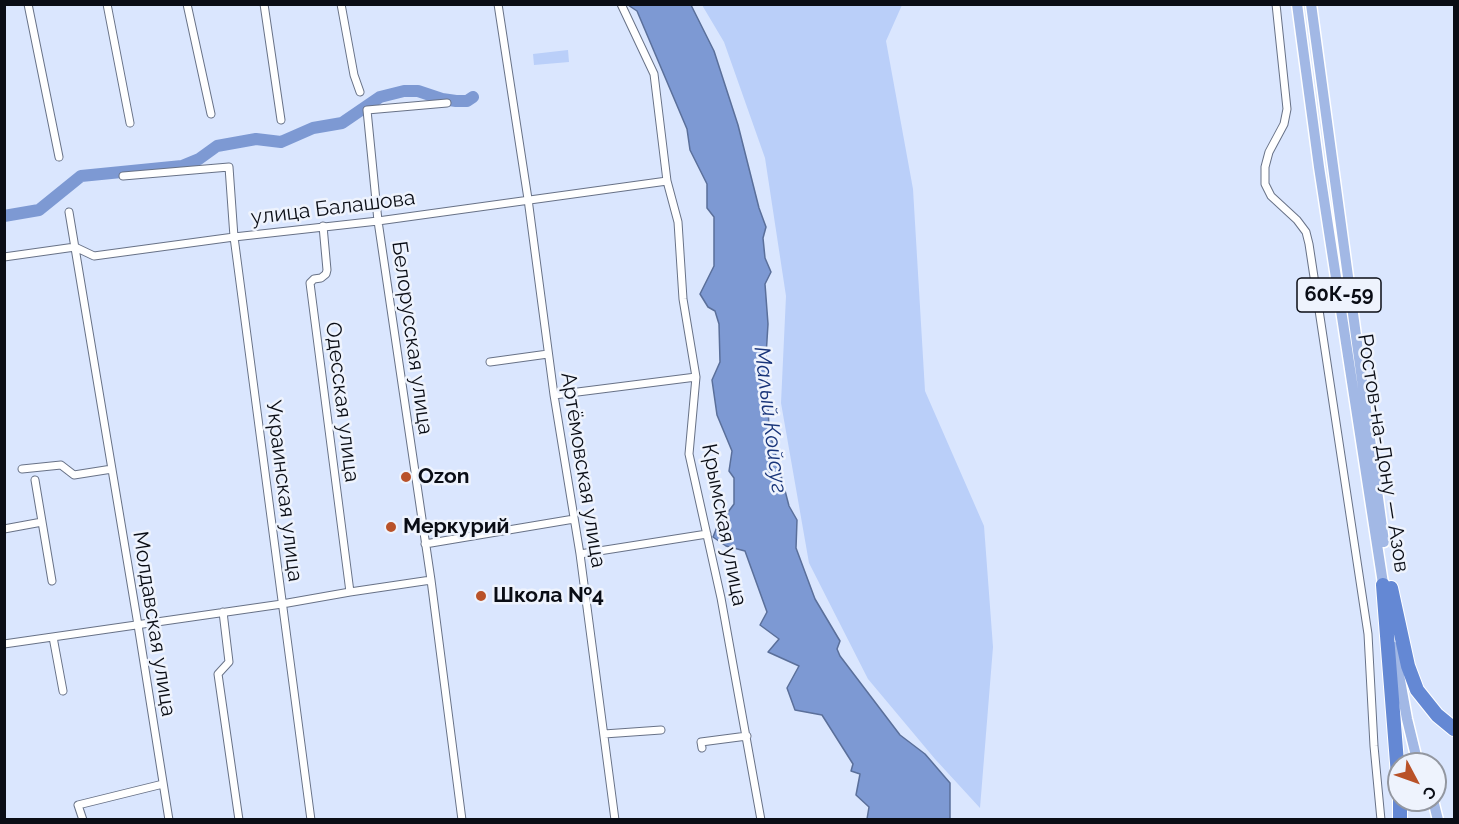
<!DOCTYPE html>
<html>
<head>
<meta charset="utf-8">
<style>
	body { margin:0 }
	#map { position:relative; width:1459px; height:824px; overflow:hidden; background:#dae6fe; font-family:Raleway,sans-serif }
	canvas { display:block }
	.frame { position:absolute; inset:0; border:6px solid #0a0d15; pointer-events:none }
	.north { position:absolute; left:1387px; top:752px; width:60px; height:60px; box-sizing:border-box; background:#eef3fd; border:2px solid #9397a0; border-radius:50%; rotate:131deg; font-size:16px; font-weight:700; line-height:24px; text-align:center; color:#0a0d15 }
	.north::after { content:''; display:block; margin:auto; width:21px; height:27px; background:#b95229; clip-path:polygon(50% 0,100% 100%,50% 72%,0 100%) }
</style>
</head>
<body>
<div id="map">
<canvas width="1459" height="824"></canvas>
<div class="frame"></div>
<div class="north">С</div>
</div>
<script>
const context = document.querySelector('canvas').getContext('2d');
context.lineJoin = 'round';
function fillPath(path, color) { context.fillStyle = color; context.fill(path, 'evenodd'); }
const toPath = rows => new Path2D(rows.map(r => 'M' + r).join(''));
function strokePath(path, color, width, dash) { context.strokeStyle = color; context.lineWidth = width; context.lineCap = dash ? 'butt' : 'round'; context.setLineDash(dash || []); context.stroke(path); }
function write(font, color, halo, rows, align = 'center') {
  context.font = font + ' Raleway,sans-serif'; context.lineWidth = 5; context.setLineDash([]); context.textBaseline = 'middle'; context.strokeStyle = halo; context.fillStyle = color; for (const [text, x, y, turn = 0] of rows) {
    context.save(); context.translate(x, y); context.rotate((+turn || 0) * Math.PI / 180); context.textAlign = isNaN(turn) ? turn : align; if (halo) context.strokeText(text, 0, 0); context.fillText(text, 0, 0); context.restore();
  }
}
fillPath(toPath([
	[702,5,902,5,886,41,913,189,925,391,984,526,993,647,980,808,935,759,868,679,809,563,781,403,786,296,765,158,724,42],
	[568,50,569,62,534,65,533,54]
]), '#bacff9');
const water = toPath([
	[628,5,691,5,714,51,738,125,759,208,766,227,763,238,765,258,771,272,765,284,768,324,766,356,769,429,789,506,797,520,796,548,815,599,840,641,837,649,840,656,900,735,925,754,950,783,950,819,867,819,869,807,856,795,860,774,851,771,853,764,822,715,795,710,787,688,799,666,768,652,779,639,760,625,767,612,745,551,726,546,713,537,717,527,734,504,734,478,729,471,732,451,717,415,712,380,720,362,719,324,715,311,708,307,700,294,714,266,714,217,707,208,707,184,690,150,687,129,637,11,628,5]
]);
fillPath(water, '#7d99d3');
strokePath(water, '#5a6f9a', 1.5);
strokePath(toPath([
	[4,216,39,210,81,176,182,166,199,159,217,146,256,139,281,142,313,128,342,123,380,97,404,91,418,91,442,99,456,101,467,101,473,97]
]), '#7d99d3', 12);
const street = toPath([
	[28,4,59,157],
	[107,4,130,123],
	[187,4,211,114],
	[264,4,281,120],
	[341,4,354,75,360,92],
	[498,4,528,199,554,395,580,554,615,820],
	[621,4,654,74,667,181,678,222,683,299,696,377,689,454,721,598,761,820],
	[1276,4,1287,109,1284,124,1269,152,1265,167,1265,184,1271,196,1297,220,1306,232,1309,244,1368,634,1374,746,1381,820],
	[447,103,367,110,378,221,431,580,462,820],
	[123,176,229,167,234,237,311,820],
	[69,212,138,625,169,820],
	[323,226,327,270,326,274,321,278,314,279,310,283,350,592],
	[4,257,75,247,94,256,234,237,378,221,667,181],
	[490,362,548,354],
	[554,395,696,377],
	[22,469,61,465,74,475,112,469],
	[35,480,52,581],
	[4,529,42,522],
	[425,544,574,519],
	[580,554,707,534],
	[223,612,229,662,218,674,239,820],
	[53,637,63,691],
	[4,644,282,604,350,592,431,580],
	[604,734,661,730],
	[702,748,701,742,747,736],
	[83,820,78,805,163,784]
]);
const primary = toPath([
	[1297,4,1319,167,1384,590],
	[1311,4,1384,542],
	[1394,647,1407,719,1418,764],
	[1433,800,1438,820]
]);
const highway = toPath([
	[1383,585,1399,788],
	[1391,588,1408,666,1417,690,1437,715,1454,729],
	[1400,800,1400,820]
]);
strokePath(street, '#687287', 9);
strokePath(primary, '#fff', 13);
strokePath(highway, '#fff', 16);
strokePath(street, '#fff', 7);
strokePath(primary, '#a2b8e5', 10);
strokePath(highway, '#6488d4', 14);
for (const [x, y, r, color] of [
	[406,477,6,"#b95229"],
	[391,527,6,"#b95229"],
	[481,596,6,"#b95229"]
]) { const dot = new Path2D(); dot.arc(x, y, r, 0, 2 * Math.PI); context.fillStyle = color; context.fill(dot); strokePath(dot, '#eef3fd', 2); }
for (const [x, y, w] of [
	[1339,295,84]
]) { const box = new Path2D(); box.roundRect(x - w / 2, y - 17, w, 34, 4.5); context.fillStyle = '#eef3fd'; context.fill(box); strokePath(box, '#0a0d15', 1.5); }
write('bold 20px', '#0a0d15', null, [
	["60К-59",1339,295]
]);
write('21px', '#0a0d15', '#eef3fd', [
	["улица Балашова",333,208,-7],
	["Белорусская улица",412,338,82],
	["Одесская улица",342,402,83],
	["Ростов-на-Дону — Азов",1383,453,81],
	["Артёмовская улица",583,470,81],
	["Украинская улица",284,491,83],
	["Крымская улица",724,525,79],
	["Молдавская улица",154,624,81]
]);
write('bold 21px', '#0a0d15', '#eef3fd', [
	["Ozon",418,477],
	["Меркурий",403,527],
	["Школа №4",493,596]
], 'left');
write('italic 22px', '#183479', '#eef3fd', [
	["Малый Койсуг",770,420,83]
]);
</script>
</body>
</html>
